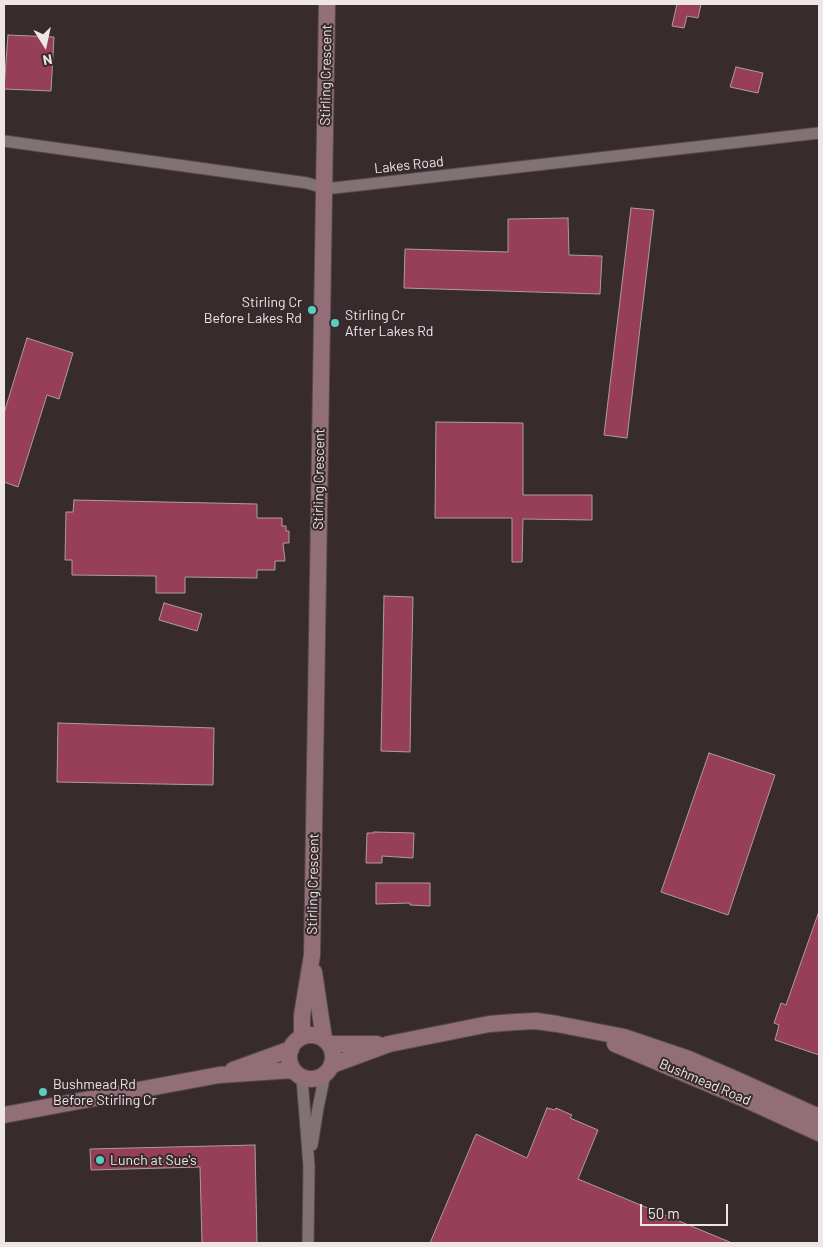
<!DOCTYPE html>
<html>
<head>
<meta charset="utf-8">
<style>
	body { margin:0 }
	#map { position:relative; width:823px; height:1247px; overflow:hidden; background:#382b2e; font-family:Barlow,sans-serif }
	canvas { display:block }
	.frame { position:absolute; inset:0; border:5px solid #eee5e7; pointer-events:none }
	.north { position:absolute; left:20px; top:20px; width:50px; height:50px; -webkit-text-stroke:4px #382b2e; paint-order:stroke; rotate:170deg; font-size:14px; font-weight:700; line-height:20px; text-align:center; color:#eee5e7 }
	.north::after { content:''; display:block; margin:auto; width:18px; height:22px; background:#eee5e7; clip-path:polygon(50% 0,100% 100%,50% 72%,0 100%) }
	.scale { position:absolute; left:640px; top:1204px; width:88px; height:22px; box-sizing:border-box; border:2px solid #eee5e7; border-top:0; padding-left:6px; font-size:15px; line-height:18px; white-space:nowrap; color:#eee5e7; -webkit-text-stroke:4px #382b2e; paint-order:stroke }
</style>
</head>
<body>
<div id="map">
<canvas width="823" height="1247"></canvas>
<div class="frame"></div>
<div class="north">N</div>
<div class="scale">50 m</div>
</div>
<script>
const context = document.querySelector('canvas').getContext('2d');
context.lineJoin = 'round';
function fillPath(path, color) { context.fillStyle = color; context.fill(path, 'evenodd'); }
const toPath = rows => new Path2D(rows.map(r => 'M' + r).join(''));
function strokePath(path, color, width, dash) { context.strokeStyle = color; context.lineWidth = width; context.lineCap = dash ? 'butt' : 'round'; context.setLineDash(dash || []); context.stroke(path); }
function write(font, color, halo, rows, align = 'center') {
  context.font = font + ' Barlow,sans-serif'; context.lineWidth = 4; context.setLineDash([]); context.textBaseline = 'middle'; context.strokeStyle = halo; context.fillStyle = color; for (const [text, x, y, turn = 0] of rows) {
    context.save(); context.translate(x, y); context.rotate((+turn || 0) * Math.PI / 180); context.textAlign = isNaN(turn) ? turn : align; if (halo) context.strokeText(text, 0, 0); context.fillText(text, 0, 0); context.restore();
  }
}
const building = toPath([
	[677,4,701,4,698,18,687,16,684,28,672,26,677,4],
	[8,35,54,37,51,91,4,89,8,35],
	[736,67,763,73,758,93,730,87,736,67],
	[631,208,654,210,627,438,604,435,631,208],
	[568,218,569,255,602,256,600,294,404,288,405,249,508,252,508,219,568,218],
	[27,338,73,353,59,399,47,395,18,487,4,482,4,413,27,338],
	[436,422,523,423,523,495,592,495,592,520,523,519,522,562,512,562,512,518,435,518,436,422],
	[74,500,257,504,257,518,282,518,282,526,286,526,286,531,289,531,289,543,283,543,285,561,275,561,275,570,257,570,257,578,185,577,185,593,156,593,156,576,72,575,72,560,65,560,66,512,73,512,74,500],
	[384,596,413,597,411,688,410,752,381,751,384,596],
	[164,603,202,614,197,631,159,620,164,603],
	[58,723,214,728,213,785,57,782,58,723],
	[709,753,775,775,728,915,661,892,709,753],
	[374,832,414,833,413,858,382,856,382,863,366,863,367,833,374,833,374,832],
	[376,883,430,883,430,906,410,905,410,903,376,904,376,883],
	[818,914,819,914,819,1055,775,1040,779,1025,774,1023,781,1003,786,1005,818,914],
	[547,1108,555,1110,556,1108,572,1115,570,1118,598,1130,578,1179,732,1243,430,1243,476,1134,527,1158,547,1108],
	[255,1145,257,1243,202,1243,200,1167,91,1170,90,1149,255,1145]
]);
fillPath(building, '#973e59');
strokePath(building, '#ad9da0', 1);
const minor = toPath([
	[4,141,307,183,324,188,334,188,819,133],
	[302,1078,309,1166,308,1243],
	[312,1145,318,1108,325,1074]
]);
const secondary = toPath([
	[314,972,324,1039],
	'289 1057a22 22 0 1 1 44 0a22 22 0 1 1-44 0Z',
	[302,1037,302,1015,312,955,327,4],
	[329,1044,377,1044],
	[615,1044,749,1101,819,1133],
	[332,1065,389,1044,489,1024,515,1022,536,1021,557,1024,624,1037,689,1059,744,1083,819,1117],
	[233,1070,291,1049],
	[4,1115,219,1075,293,1070]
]);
strokePath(minor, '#554a4c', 13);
strokePath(secondary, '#554a4c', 18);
strokePath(minor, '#817275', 11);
strokePath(secondary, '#926f78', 16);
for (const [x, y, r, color] of [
	[312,310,5,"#59cebe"],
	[335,323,5,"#59cebe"],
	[43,1092,5,"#59cebe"],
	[100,1160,5,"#59cebe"]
]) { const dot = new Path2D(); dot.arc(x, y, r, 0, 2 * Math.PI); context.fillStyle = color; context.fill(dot); strokePath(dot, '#382b2e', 2); }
write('14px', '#eee5e7', '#382b2e', [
	["Stirling Crescent",326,75,-89],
	["Lakes Road",409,165,-6],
	["Stirling Crescent",319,479,-89],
	["Stirling Crescent",313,884,-89],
	["Bushmead Road",705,1082,23]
]);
write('14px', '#eee5e7', '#382b2e', [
	["Stirling Cr",302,302,"right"],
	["Before Lakes Rd",302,318,"right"],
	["Stirling Cr",345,315],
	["After Lakes Rd",345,331],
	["Bushmead Rd",53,1084],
	["Before Stirling Cr",53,1100],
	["Lunch at Sue's",110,1160]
], 'left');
</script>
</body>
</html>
